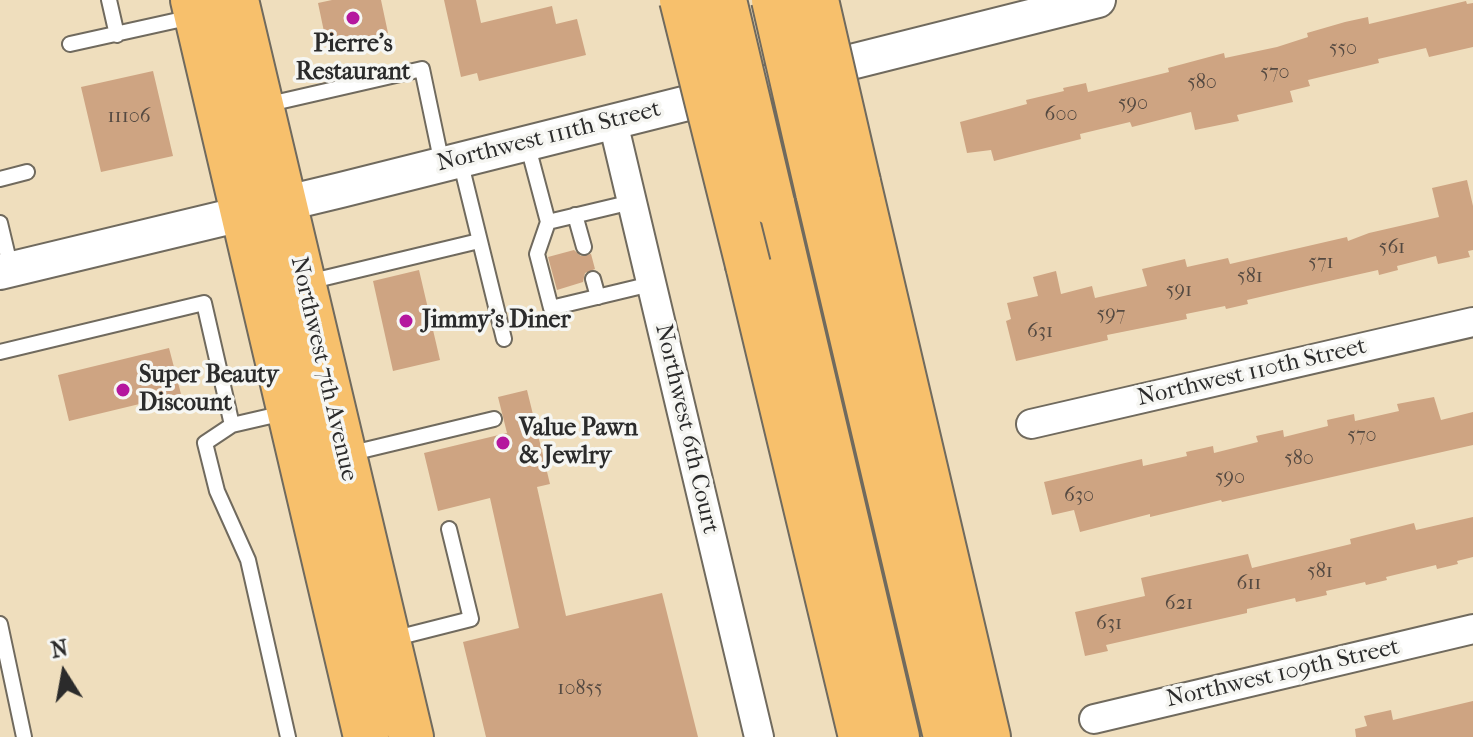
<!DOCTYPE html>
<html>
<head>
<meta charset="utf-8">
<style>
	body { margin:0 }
	#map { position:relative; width:1473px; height:737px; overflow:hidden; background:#efdebd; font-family:"IM FELL French Canon",serif }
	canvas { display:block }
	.north { position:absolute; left:24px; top:633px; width:80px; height:80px; -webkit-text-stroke:6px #f6f6f2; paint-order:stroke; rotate:349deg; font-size:22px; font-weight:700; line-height:32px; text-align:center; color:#2b2b2b }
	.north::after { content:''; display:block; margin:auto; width:28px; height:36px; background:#2b2b2b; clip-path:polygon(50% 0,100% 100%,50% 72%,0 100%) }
</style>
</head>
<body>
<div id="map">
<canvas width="1473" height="737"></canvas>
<div class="north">N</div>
</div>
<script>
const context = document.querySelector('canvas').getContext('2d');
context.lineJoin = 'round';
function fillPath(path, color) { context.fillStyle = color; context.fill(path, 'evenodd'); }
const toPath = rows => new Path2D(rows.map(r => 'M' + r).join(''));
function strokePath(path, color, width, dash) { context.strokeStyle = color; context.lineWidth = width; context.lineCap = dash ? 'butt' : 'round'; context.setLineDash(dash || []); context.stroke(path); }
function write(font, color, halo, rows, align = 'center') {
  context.font = font + ' "IM FELL French Canon",serif'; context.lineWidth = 7; context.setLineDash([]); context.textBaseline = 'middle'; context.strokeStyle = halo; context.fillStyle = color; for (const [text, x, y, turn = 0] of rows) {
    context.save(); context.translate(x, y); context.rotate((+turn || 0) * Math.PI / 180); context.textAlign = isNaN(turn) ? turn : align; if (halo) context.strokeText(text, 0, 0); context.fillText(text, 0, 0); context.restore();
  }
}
fillPath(toPath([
	[332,0,381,0,388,33,327,46,318,3],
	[444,0,476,0,481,23,552,6,556,24,577,19,586,55,479,81,477,73,461,77],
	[1466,1,1467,4,1473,3,1473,47,1429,57,1426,48,1378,59,1379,63,1308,80,1310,86,1290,91,1293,102,1237,115,1239,121,1195,130,1191,112,1132,127,1130,122,1080,134,1081,139,994,161,991,150,967,153,960,122,1027,104,1026,100,1064,91,1063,88,1086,83,1088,92,1169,72,1168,68,1224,53,1225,58,1277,47,1308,37,1307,33,1345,22,1368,17,1369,24],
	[153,71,173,156,101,172,81,87],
	[1467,180,1473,206,1473,250,1468,251,1470,257,1438,264,1436,256,1397,266,1398,270,1379,275,1378,270,1307,286,1247,300,1248,304,1226,309,1225,306,1186,314,1187,319,1107,335,1108,340,1016,361,1006,321,1011,319,1007,303,1038,296,1033,277,1056,271,1061,294,1092,286,1095,298,1147,286,1142,269,1185,259,1187,267,1228,258,1230,264,1347,237,1348,241,1369,233,1439,217,1432,188],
	[574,250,581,256,591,254,595,269,585,273,583,282,557,290,548,257],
	[419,270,440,360,393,371,373,281],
	[169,348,181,394,69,421,58,375],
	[527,390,550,484,537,487,566,616,662,593,698,737,486,737,463,642,519,628,490,498,438,511,424,453,507,433,498,397],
	[1434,397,1441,420,1473,412,1473,445,1222,502,1221,500,1150,517,1150,514,1080,532,1074,510,1052,515,1044,482,1142,459,1143,466,1187,456,1186,452,1213,446,1214,453,1258,442,1256,436,1283,430,1284,437,1328,426,1327,420,1354,414,1355,421,1399,411,1397,404],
	[1473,517,1473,557,1457,561,1458,564,1437,569,1436,565,1386,577,1387,580,1366,585,1365,582,1326,591,1327,595,1296,602,1295,598,1247,609,1247,613,1106,645,1108,651,1085,656,1075,612,1145,596,1141,578,1248,554,1252,568,1351,544,1350,539,1414,523,1416,530],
	[1473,701,1473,737,1356,737,1355,729,1367,726,1364,716,1391,710,1393,720]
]), '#cea482');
const service = toPath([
	[109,0,117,35],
	[70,44,192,17],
	[265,105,422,69,442,164],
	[527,143,548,222,537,254,551,308,651,284],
	[460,160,504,339],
	[0,179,27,172],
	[575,215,584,247],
	[548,222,632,202],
	[0,223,11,269],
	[593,279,598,297],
	[308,282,479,241],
	[0,352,204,303,232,425],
	[284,413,232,425,205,443,217,491,248,560,288,737],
	[348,454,494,419],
	[0,624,24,737],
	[392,639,471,619,449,529]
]);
const minor = toPath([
	[613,122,759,737],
	[1031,424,1473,322],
	[1094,719,1473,629]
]);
const tertiary = toPath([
	[0,272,341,190,1098,0]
]);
const primary = toPath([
	[193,0,366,737],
	[236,0,411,737]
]);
const motorway = toPath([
	[858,182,988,737],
	[818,192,946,737],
	[772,203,897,737],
	[748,265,861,737]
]);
strokePath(service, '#706a5e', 18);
strokePath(minor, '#706a5e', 32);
strokePath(tertiary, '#706a5e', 38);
strokePath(primary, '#706a5e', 48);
strokePath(motorway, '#706a5e', 48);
strokePath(service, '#fff', 14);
strokePath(minor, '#fff', 28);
strokePath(tertiary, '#fff', 34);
strokePath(primary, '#f7c06c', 44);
strokePath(motorway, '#f7c06c', 44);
const motorwayBridge = toPath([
	[682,0,748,265],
	[724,0,772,203],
	[774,0,818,192],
	[816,0,858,182]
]);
strokePath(motorwayBridge, '#706a5e', 48, []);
strokePath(motorwayBridge, '#f7c06c', 44);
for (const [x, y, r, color] of [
	[353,18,8,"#b5179e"],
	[406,321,8,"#b5179e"],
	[123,390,8,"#b5179e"],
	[503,443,8,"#b5179e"]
]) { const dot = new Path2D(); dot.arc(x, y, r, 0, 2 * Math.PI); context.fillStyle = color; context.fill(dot); strokePath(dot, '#f6f6f2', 3); }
write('20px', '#544941', null, [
	["550",1343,49],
	["570",1275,73],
	["580",1202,83],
	["590",1133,104],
	["600",1061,115],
	["11106",129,117],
	["561",1392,248],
	["571",1321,263],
	["581",1250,277],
	["591",1179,291],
	["597",1111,315],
	["631",1040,332],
	["570",1362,436],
	["580",1299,459],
	["590",1230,478],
	["630",1079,496],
	["581",1320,572],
	["611",1249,584],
	["621",1179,604],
	["631",1109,624],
	["10855",580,689]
]);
write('bold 24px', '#2b2b2b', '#f6f6f2', [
	["Pierre's",353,45,"center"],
	["Restaurant",353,73,"center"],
	["Jimmy's Diner",422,321],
	["Super Beauty",139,376],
	["Discount",139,404],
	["Value Pawn",519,429],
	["& Jewlry",519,457]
], 'left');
write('24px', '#2b2b2b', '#f6f6f2', [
	["Northwest 111th Street",549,137,-14],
	["Northwest 7th Avenue",323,369,77],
	["Northwest 110th Street",1252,373,-13],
	["Northwest 6th Court",686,429,77],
	["Northwest 109th Street",1283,674,-13]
]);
</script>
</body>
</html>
